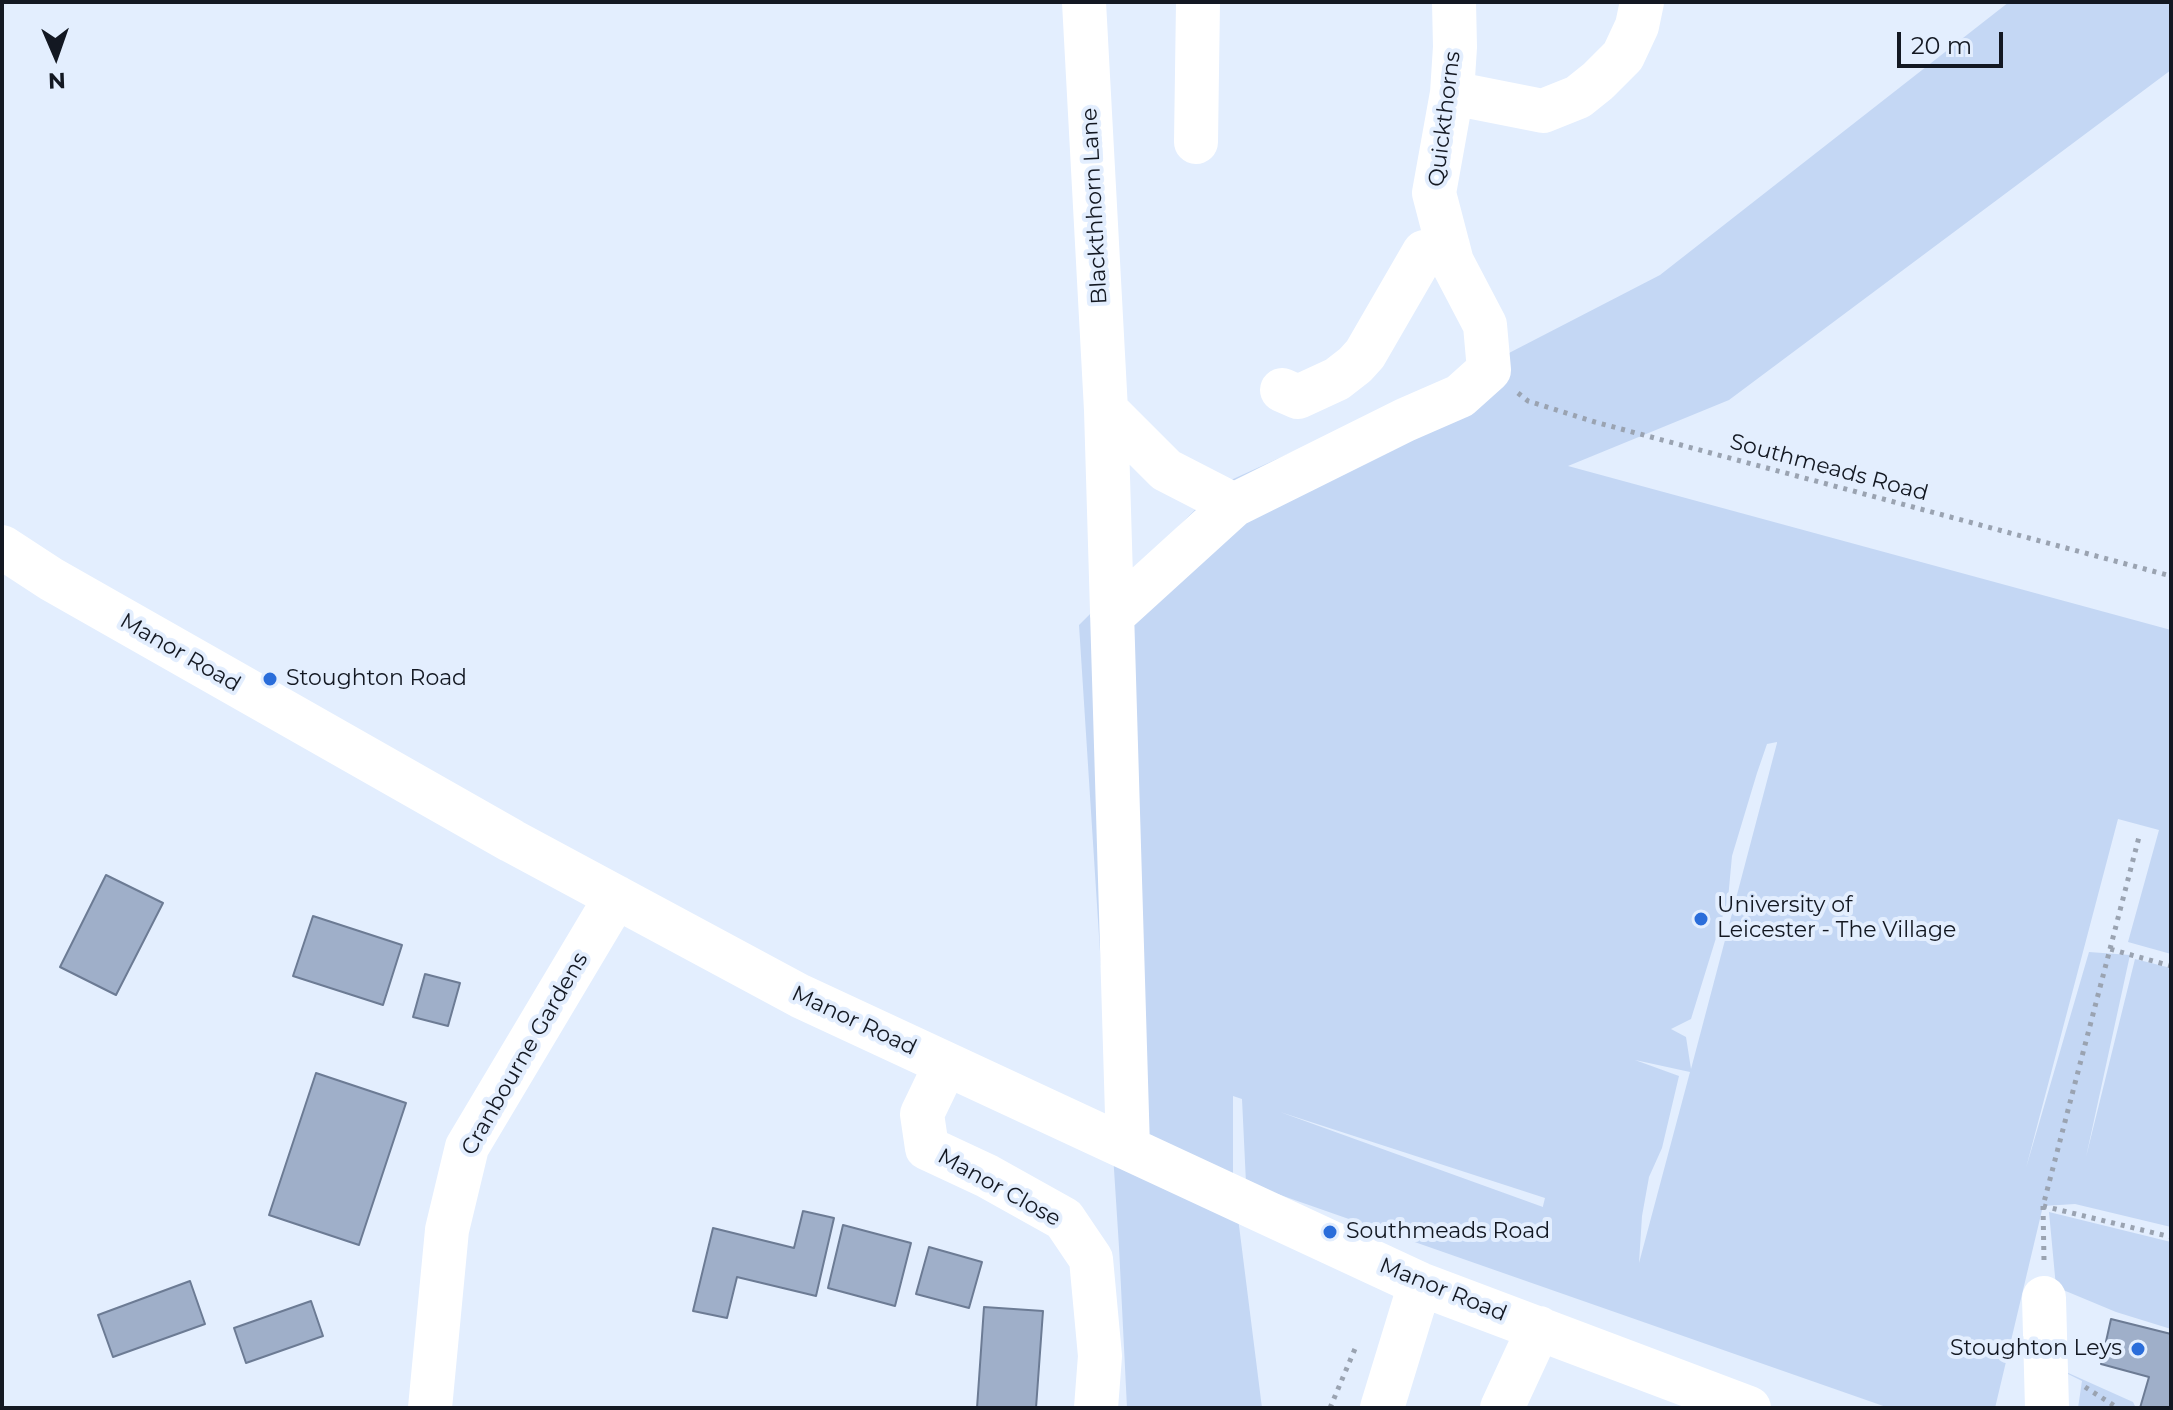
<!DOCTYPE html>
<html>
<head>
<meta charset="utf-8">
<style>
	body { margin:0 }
	#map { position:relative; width:2173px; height:1410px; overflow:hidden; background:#e3eefe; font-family:Montserrat,sans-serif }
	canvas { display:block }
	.frame { position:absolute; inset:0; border:4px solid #131822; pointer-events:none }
	.north { position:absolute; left:16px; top:16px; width:80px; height:80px; -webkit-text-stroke:6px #e3eefe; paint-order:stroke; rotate:178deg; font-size:22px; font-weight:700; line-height:32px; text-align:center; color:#131822 }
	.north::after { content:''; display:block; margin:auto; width:28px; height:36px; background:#131822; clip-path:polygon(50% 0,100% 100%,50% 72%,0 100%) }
	.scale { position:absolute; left:1897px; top:32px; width:106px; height:36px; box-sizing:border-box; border:4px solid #131822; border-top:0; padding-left:10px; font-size:24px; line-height:28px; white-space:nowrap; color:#131822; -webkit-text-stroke:6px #e3eefe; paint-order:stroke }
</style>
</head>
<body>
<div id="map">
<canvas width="2173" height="1410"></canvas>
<div class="frame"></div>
<div class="north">N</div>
<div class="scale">20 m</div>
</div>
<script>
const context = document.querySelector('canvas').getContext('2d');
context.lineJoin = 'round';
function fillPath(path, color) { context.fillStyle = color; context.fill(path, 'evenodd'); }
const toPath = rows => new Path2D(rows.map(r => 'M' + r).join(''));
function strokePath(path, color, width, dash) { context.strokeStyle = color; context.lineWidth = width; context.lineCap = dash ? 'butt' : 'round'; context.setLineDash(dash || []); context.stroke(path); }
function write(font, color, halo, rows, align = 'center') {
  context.font = font + ' Montserrat,sans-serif'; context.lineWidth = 8; context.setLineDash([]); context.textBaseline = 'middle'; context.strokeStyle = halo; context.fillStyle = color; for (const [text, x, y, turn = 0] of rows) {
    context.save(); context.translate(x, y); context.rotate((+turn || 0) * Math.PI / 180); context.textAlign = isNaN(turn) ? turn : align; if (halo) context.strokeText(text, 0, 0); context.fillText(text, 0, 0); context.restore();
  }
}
fillPath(toPath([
	[2009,2,2171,2,2171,70,1729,400,1568,466,2171,630,2171,954,2128,942,2159,830,2118,819,2026,1168,2089,952,2130,955,2086,1157,2135,959,2171,968,2171,1227,2075,1204,2043,1206,1995,1408,1889,1408,1246,1183,1242,1099,1233,1096,1233,1178,1262,1408,1127,1408,1119,1247,1079,625,1220,485,1509,353,1660,275],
	[1777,742,1777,743,1691,1069,1686,1037,1671,1029,1691,1019,1728,899,1732,856,1757,773,1767,744],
	[1635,1060,1690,1072,1639,1263,1642,1216,1649,1177,1662,1148,1679,1076],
	[1280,1112,1545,1198,1543,1206,1543,1207],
	[2049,1212,2171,1242,2171,1329,2116,1312,2056,1287],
	[2046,1363,2133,1402,2136,1408,2078,1408,2082,1381]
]), '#c4d7f4');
const building = toPath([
	[106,875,163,903,116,995,60,967,106,875],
	[313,916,402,945,383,1005,293,976,313,916],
	[425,974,460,983,448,1026,413,1017,425,974],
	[316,1073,406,1103,359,1245,269,1215,316,1073],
	[803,1211,834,1218,816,1296,737,1277,727,1318,693,1311,713,1228,794,1248,803,1211],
	[843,1225,911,1243,895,1306,828,1288,843,1225],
	[929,1247,982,1262,969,1308,916,1294,929,1247],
	[190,1281,205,1324,113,1357,98,1315,190,1281],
	[311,1301,323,1336,246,1363,234,1328,311,1301],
	[984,1307,1043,1311,1036,1408,977,1408,984,1307],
	[2111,1319,2171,1334,2171,1408,2140,1408,2149,1377,2101,1364,2111,1319]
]);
fillPath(building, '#9fafc9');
strokePath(building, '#6c7b94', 2);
strokePath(toPath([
	[1518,393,1528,401,1595,422,2171,576],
	[2110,949,2140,833],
	[2043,1206,2171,1237],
	[2044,1260,2043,1206,2110,949,2171,966],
	[2085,1387,2118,1408],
	[1330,1408,1357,1344]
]), '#9aa3b1', 5, [4, 6]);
strokePath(toPath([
	[1084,2,1106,410,1128,1148],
	[1452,93,1543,111,1578,97,1598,81,1623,56,1637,26,1642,2],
	[1196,142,1198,2],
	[1282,390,1298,397,1337,379,1355,365,1365,354,1424,252,1448,246],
	[1106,410,1166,470,1234,505],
	[2,547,51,579,512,841,800,996,1420,1284,1749,1408],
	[1112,616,1234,505,1405,420,1460,396,1489,370,1485,325,1452,262,1434,193,1452,93,1455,47,1454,2],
	[946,1064,922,1114,927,1148,987,1176,1064,1219,1091,1259,1100,1356,1096,1408],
	[2044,1298,2047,1408],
	[430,1408,447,1230,467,1147,616,897],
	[1382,1408,1420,1284],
	[1502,1408,1539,1328]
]), '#fff', 44);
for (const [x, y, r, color] of [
	[270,679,8,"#2a6dda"],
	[1701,919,8,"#2a6dda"],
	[1330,1232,8,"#2a6dda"],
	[2138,1349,8,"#2a6dda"]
]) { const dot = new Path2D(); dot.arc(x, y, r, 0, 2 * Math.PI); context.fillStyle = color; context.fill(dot); strokePath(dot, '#e3eefe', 3); }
write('22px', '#131822', '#e3eefe', [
	["Quickthorns",1445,119,-83],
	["Blackthhorn Lane",1095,206,-93],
	["Southmeads Road",1829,468,15],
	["Manor Road",180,653,30],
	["Manor Road",854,1021,25],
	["Cranbourne Gardens",525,1054,-60],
	["Manor Close",999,1188,29],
	["Manor Road",1443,1290,22]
]);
write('22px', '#131822', '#e3eefe', [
	["Stoughton Road",286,679],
	["University of",1717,906],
	["Leicester - The Village",1717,931],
	["Southmeads Road",1346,1232],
	["Stoughton Leys",2122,1349,"right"]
], 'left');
</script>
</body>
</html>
